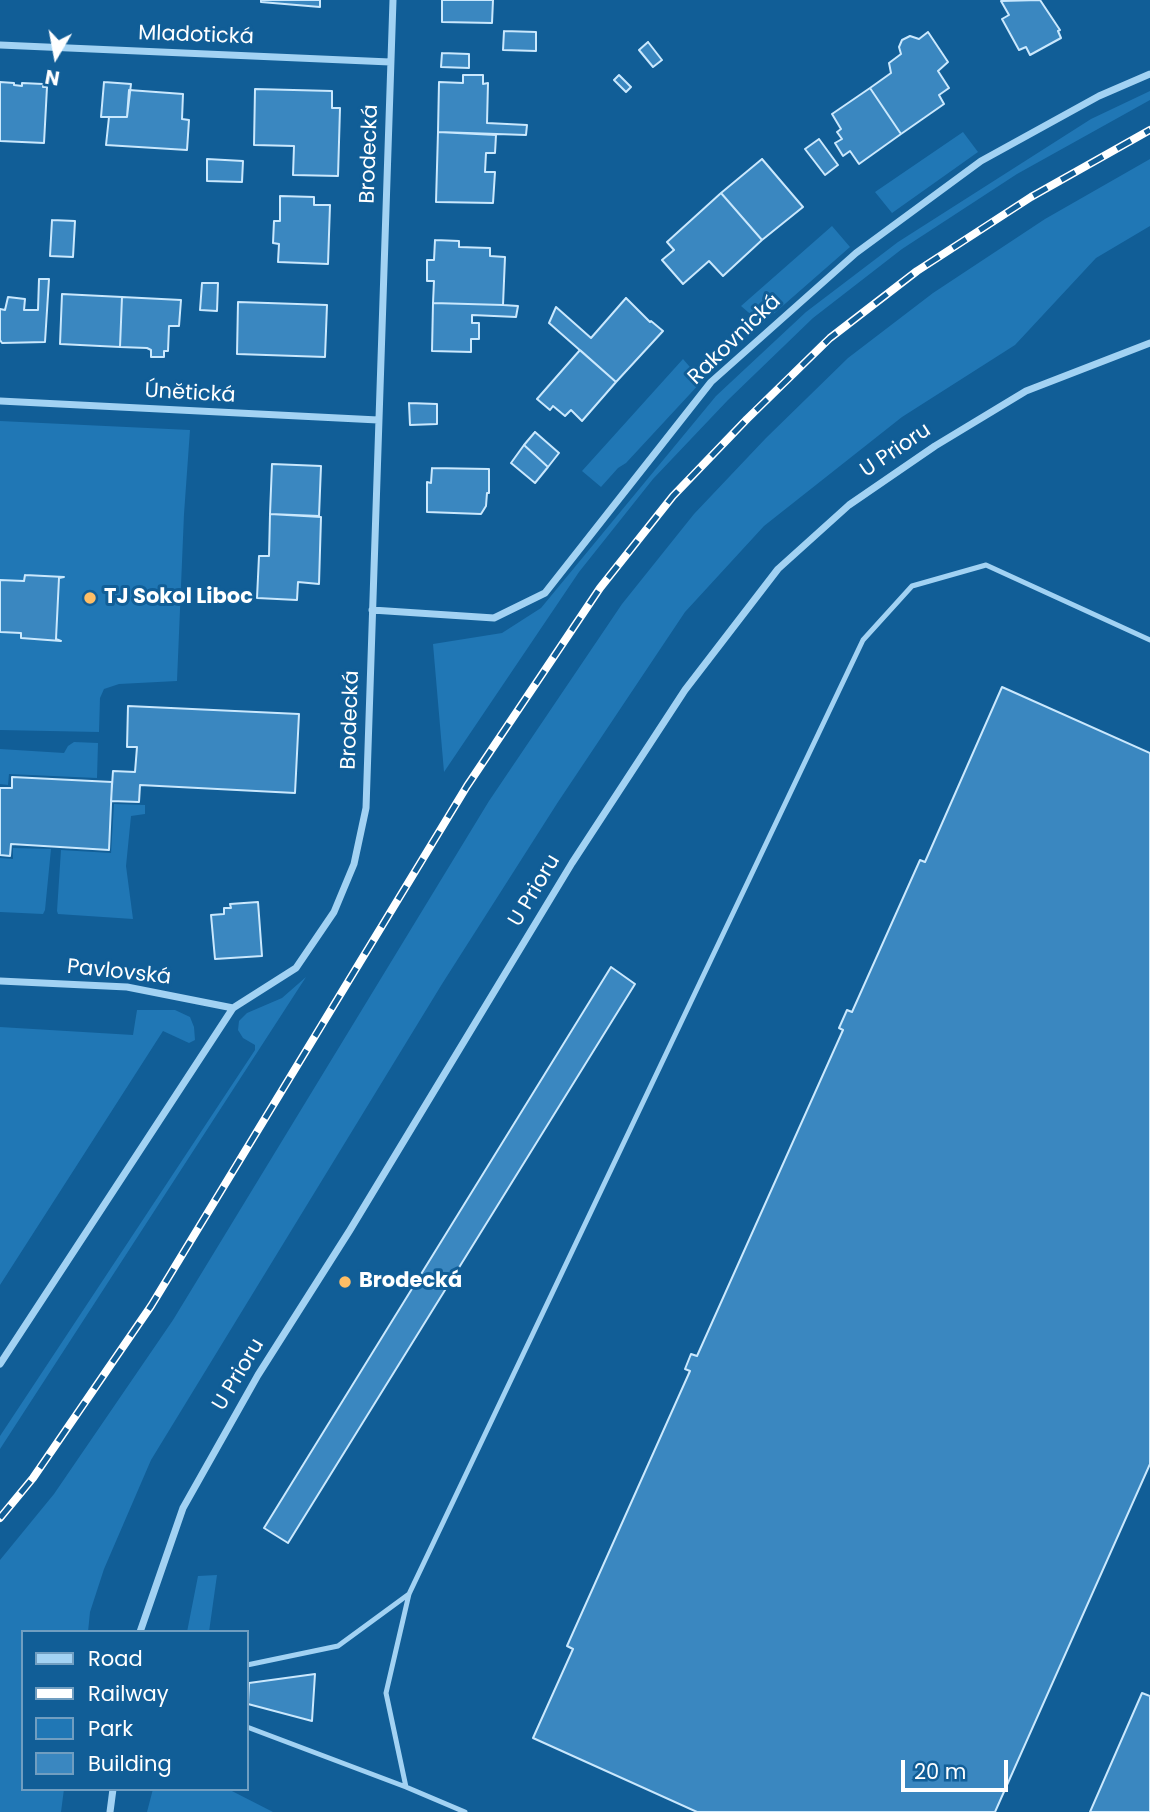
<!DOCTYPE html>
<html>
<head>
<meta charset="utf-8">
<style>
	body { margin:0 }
	#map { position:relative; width:1150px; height:1812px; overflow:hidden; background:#115e97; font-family:Poppins,sans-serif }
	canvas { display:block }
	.legend { position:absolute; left:21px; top:1630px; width:228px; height:161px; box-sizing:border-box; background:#115e97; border:2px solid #709ec1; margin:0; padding:9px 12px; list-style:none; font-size:21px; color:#fff }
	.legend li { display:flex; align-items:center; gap:14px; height:35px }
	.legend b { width:35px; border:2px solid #709ec1 }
	.north { position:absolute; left:21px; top:21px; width:70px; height:70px; -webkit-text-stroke:5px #115e97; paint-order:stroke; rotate:190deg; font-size:19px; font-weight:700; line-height:28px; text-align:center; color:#fff }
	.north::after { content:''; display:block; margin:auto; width:24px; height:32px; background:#fff; clip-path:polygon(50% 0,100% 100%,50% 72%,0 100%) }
	.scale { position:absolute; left:901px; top:1760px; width:107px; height:32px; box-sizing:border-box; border:4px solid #fff; border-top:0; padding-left:9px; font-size:21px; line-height:24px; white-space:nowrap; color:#fff; -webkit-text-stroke:5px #115e97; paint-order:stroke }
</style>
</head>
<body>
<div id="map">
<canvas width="1150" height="1812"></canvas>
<ul class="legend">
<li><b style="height:9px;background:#a2d2f3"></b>Road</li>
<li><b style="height:9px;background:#fff"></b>Railway</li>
<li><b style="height:19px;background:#2077b5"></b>Park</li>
<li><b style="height:19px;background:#3a87c0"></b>Building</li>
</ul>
<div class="north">N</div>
<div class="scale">20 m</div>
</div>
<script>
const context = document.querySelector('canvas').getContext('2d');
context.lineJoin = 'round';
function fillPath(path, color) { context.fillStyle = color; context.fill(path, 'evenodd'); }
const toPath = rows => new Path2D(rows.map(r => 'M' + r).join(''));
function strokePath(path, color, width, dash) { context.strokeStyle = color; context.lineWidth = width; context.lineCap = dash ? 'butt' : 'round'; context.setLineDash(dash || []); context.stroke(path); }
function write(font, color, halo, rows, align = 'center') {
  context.font = font + ' Poppins,sans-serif'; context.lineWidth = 6; context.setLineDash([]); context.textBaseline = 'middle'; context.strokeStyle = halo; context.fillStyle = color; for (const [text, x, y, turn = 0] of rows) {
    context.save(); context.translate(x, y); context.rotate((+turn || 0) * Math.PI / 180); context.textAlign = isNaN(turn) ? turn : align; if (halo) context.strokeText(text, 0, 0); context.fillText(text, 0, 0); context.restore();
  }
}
fillPath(toPath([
	[1150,91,1150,100,1017,174,902,249,813,318,728,400,653,479,579,572,444,772,433,644,502,633,541,608,716,396,806,312,898,242,1091,119],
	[963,132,978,152,892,213,875,192],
	[1150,159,1150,226,1096,258,1015,345,902,417,764,526,685,612,558,802,442,984,151,1460,104,1569,90,1612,88,1632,23,1632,23,1789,64,1789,61,1812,0,1812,0,1560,54,1494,173,1320,489,801,622,604,694,514,766,438,848,358,933,293,1045,219],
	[832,226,850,247,762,324,741,306],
	[683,359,702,381,626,463,618,468,601,487,582,471],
	[0,421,190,430,184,514,177,681,119,684,104,689,100,698,99,732,0,730],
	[74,742,98,743,97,778,9,774,8,785,0,784,0,749,64,753,68,746],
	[114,804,145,805,145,814,131,816,126,866,133,919,58,914,57,911,61,850,111,853],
	[13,848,51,849,45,910,43,914,0,912,0,858,13,859],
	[306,977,0,1449,0,1436,255,1050,255,1045,243,1038,238,1030,239,1021,247,1013,282,998],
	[137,1010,175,1010,190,1017,194,1027,195,1040,189,1043,163,1031,0,1285,0,1027,133,1035],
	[217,1575,209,1632,187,1632,198,1576],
	[153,1789,228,1789,273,1812,147,1812]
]), '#2077b5');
const building = toPath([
	[261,0,320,0,320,7,261,2,261,0],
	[442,0,493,0,492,23,442,22,442,0],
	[1040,0,1060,30,1058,31,1061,38,1030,55,1026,47,1019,50,1002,19,1009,15,1001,1,1040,0],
	[504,31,536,32,536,51,503,50,504,31],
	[928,32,948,62,938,71,949,88,939,95,944,104,901,134,870,88,891,73,889,63,901,54,899,47,902,40,910,36,919,39,928,32],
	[648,42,662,60,653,67,639,50,648,42],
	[442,53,469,54,469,68,441,67,442,53],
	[463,75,483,75,483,84,488,83,487,123,527,125,526,135,438,132,439,82,463,83,463,75],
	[619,75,631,87,626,92,614,80,619,75],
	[0,82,14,83,14,85,22,86,22,83,43,84,43,87,47,87,44,143,0,141,0,82],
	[104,82,131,84,127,117,101,117,104,82],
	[870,88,901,134,859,164,850,151,843,156,835,143,842,139,837,132,841,129,832,114,870,88],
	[255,89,332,91,332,108,340,108,338,176,293,175,294,146,254,145,255,89],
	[129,90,183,94,182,119,189,120,187,150,106,145,109,117,127,117,129,90],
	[438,132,496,135,495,153,486,153,485,172,495,172,493,203,436,202,438,132],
	[819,139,838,165,825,175,805,149,819,139],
	[207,159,243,161,242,182,207,181,207,159],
	[762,159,803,207,762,240,721,193,762,159],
	[721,193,762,240,723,276,709,261,683,284,662,260,674,250,667,242,721,193],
	[280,196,314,197,314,205,330,205,328,264,278,262,279,244,273,243,274,221,280,221,280,196],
	[52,220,75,221,73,257,50,256,52,220],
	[435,240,459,241,459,247,490,248,490,256,505,257,503,305,433,303,434,281,427,281,427,260,434,260,435,240],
	[39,279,49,279,45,342,2,343,0,340,0,309,5,310,8,297,25,299,24,310,38,310,39,279],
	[202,283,218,283,217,311,200,310,202,283],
	[62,294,122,297,120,347,60,344,62,294],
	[122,297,181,300,179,326,169,326,168,351,164,351,164,357,151,357,151,350,147,348,120,347,122,297],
	[626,298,650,322,651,321,663,331,616,382,549,323,556,307,591,338,626,298],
	[238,302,327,305,325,357,237,354,238,302],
	[433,303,503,305,518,306,516,317,472,315,472,323,479,323,479,339,471,339,471,352,432,351,433,303],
	[580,350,616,382,582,421,571,410,565,416,553,406,550,410,537,399,580,350],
	[409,403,437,404,437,424,410,425,409,403],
	[535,432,559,453,548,467,524,445,535,432],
	[524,445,548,467,535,483,511,463,524,445],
	[272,464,321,466,319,516,270,514,272,464],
	[432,468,489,469,489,493,487,493,486,506,481,514,427,512,427,482,431,483,432,468],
	[270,514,321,517,319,584,298,582,297,600,257,598,259,556,269,556,270,514],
	[25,575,64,577,59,578,56,639,61,641,21,638,21,633,0,632,0,580,24,581,25,575],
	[1002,687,1150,753,1150,1464,995,1812,697,1812,533,1738,573,1649,567,1646,690,1371,685,1369,691,1354,697,1356,843,1030,839,1028,847,1010,852,1012,920,860,925,862,1002,687],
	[128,706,299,714,295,793,140,785,139,802,111,801,113,771,135,772,137,747,127,747,128,706],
	[12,777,112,782,109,850,11,844,10,856,0,855,0,788,12,788,12,777],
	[258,902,262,956,215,959,211,915,224,914,224,908,231,908,230,904,258,902],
	[611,967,635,984,288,1543,264,1528,611,967],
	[315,1674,312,1721,248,1704,249,1683,315,1674],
	[1142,1693,1150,1696,1150,1812,1090,1812,1142,1693]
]);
fillPath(building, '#3a87c0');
strokePath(building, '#cae8fd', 2);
strokePath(toPath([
	[247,1665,338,1646,409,1594],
	[247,1727,406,1787],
	[465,1812,406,1787,386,1693,409,1594,863,640,912,586,986,565,1150,640]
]), '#a2d2f3', 5);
strokePath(toPath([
	[0,45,390,62],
	[0,401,378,420],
	[372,610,494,618,545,593,711,382,856,253,981,161,1099,96,1150,74],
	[0,981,127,987,233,1008],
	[0,1364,233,1008,296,968,334,912,354,864,366,808,393,0],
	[140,1632,183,1508,258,1375,350,1230,572,863,685,690,778,569,849,505,935,446,1026,391,1150,343],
	[110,1812,113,1789]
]), '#a2d2f3', 7);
const rail = toPath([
	[0,1518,33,1478,151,1306,467,786,600,588,673,496,747,419,830,338,917,271,1031,197,1150,130]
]);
strokePath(rail, '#fff', 8);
strokePath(rail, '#115e97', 5, [16]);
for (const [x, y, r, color] of [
	[90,598,7,"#ffbe65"],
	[345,1282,7,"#ffbe65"]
]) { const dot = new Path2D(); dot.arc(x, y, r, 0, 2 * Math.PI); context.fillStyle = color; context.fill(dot); strokePath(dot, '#115e97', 2.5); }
write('21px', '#fff', '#115e97', [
	["Mladotická",196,36,2],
	["Brodecká",370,154,-88],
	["Rakovnická",735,340,-44],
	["Únětická",190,394,3],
	["U Prioru",896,451,-34],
	["Brodecká",351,720,-88],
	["U Prioru",535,891,-59],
	["Pavlovská",119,973,6],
	["U Prioru",239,1375,-59]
]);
write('bold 21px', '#fff', '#115e97', [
	["TJ Sokol Liboc",104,598],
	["Brodecká",359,1282]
], 'left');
</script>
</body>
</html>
